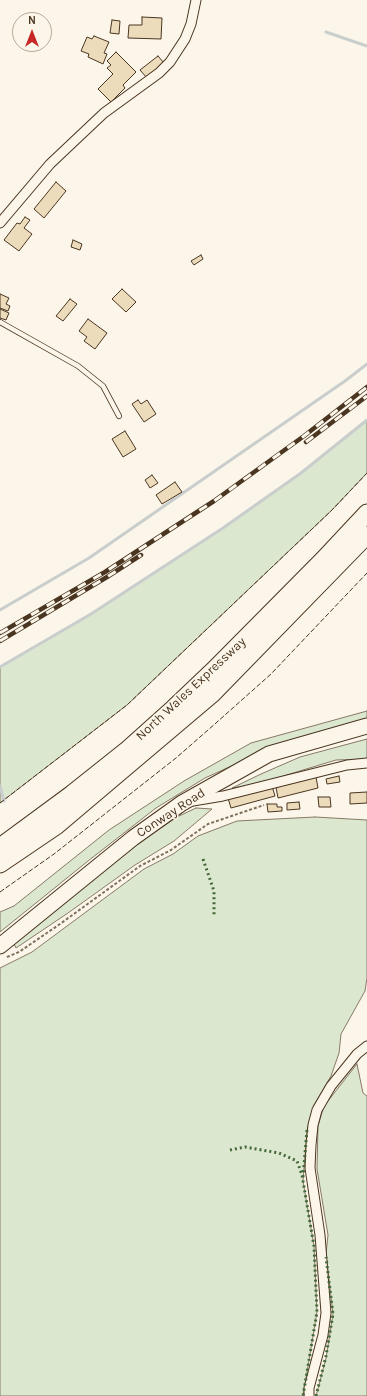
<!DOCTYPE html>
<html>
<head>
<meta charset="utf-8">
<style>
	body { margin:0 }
	#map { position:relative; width:367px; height:1396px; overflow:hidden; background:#fbf6e9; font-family:Karla,sans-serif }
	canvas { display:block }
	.north { position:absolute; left:12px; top:12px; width:40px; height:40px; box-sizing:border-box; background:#fbf6e9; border:1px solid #b4a999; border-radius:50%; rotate:0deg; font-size:11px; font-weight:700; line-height:16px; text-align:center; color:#4a3520 }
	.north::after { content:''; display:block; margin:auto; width:14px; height:18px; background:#c62828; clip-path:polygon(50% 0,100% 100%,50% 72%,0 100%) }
</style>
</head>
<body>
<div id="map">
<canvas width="367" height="1396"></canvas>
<div class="north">N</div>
</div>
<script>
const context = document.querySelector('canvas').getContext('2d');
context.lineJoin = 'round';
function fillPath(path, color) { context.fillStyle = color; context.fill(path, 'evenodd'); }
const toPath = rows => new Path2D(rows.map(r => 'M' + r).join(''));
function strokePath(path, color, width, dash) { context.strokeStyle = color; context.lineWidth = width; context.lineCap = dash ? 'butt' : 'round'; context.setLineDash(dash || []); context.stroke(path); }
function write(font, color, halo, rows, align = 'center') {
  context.font = font + ' Karla,sans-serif'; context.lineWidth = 3; context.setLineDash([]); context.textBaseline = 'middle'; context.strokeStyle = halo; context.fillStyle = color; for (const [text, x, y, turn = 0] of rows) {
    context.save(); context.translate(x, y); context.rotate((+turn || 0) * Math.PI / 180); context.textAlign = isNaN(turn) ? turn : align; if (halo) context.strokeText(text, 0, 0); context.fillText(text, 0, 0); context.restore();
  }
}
const green = toPath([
	[367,420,367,473,332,510,127,705,0,803,0,667,91,614,223,528,301,473,367,420],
	[367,711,367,720,267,750,205,778,156,808,88,861,0,932,0,912,14,906,109,830,184,781,251,743,367,711],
	[367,739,367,759,336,760,257,784,232,788,261,774,300,757,367,739],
	[196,808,212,809,174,841,135,865,68,913,16,948,14,944,128,850,177,817,196,808],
	[315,817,367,820,367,978,365,991,341,1034,339,1053,331,1076,314,1105,307,1130,303,1181,314,1246,317,1312,303,1396,0,1396,0,968,32,952,144,869,173,854,198,836,237,821,315,817],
	[357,1064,363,1093,367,1096,367,1396,316,1396,326,1358,333,1314,326,1254,328,1235,317,1169,318,1126,324,1106,357,1064]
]);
fillPath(green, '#dce7d0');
strokePath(green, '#887966', 1);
strokePath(toPath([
	[326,32,367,46],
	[0,610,89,558,345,381,367,364],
	[0,667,91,614,223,528,301,473,367,420],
	[0,786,4,801]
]), '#c9cecd', 3);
const building = toPath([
	[142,17,162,18,161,39,128,38,129,25,142,25,142,17],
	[112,20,120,21,119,34,110,33,112,20],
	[94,36,109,42,104,53,107,54,103,64,88,57,89,54,81,51,87,37,92,39,94,36],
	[116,52,136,72,123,85,125,88,111,102,98,89,113,74,107,68,111,65,107,61,116,52],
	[158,56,164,63,147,78,140,70,158,56],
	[56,182,66,191,44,218,34,209,56,182],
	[25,217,30,220,24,228,32,234,19,251,4,240,17,223,20,224,25,217],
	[73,240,82,244,80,250,71,247,73,240],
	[201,255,203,259,194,265,191,261,201,255],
	[122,289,136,302,126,312,112,299,122,289],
	[0,294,9,298,6,304,10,306,8,311,0,308,0,294],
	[70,299,77,304,63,321,56,316,70,299],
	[0,309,9,313,6,320,0,318,0,309],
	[88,319,107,333,95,349,84,341,87,337,79,331,88,319],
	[138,400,141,404,147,400,156,414,144,422,132,404,138,400],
	[125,431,136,449,123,457,112,439,125,431],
	[152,475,158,483,150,488,145,480,152,475],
	[175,482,182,492,162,504,156,495,175,482],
	[339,776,340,782,327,784,326,779,339,776],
	[316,777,318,788,278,798,276,787,316,777],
	[272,786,275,796,231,808,228,798,272,786],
	[367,792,367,803,350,804,350,793,367,792],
	[318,797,330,797,331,807,319,807,318,797],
	[299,802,300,809,287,810,287,803,299,802],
	[267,804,277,804,277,807,282,807,282,811,268,812,267,804]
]);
fillPath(building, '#ecdcbc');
strokePath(building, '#4a3520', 1);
const lane = toPath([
	[0,322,78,366,103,386,119,416]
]);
const street = toPath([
	[0,223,50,164,104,113,159,73,170,62,185,39,191,24,196,0],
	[193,801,223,796,347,765,367,763],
	[309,1396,309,1388,323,1335,326,1313,320,1235,310,1168,311,1145,313,1125,317,1110,331,1086,357,1054,367,1046]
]);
const primary = toPath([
	[0,946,133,838,182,803,269,754,367,726]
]);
const highway = toPath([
	[0,847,72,794,126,751,174,708,214,670,323,560,367,513],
	[0,864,56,826,212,694,367,535]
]);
strokePath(lane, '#4a3520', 6);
strokePath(street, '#4a3520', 11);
strokePath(primary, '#4a3520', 17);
strokePath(highway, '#4a3520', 19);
strokePath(toPath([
	[7,957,19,952,60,924,140,866,171,850,208,824,264,805]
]), '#7f6f5c', 2, [3, 2]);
strokePath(lane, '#fbf6e9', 4.5);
strokePath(street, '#fbf6e9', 9);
strokePath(primary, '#fbf6e9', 15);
strokePath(highway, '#fbf6e9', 17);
const rail = toPath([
	[306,442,367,396],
	[0,633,105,572,214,501,304,436,367,387],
	[0,641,107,577,141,555]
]);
strokePath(rail, '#4a3520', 4.5);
strokePath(rail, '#fbf6e9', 3, [9]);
strokePath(toPath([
	[203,859,214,891,214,917],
	[230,1150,245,1147,279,1153,297,1161,302,1175,314,1246,317,1312,303,1396],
	[303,1177,307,1130],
	[316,1396,326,1356,333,1314,326,1257]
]), '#436837', 3, [2, 3]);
strokePath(toPath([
	[0,803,127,705,332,510,367,473],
	[0,892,54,854,176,758,216,723,271,674,367,573]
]), '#4a3520', 1, [5, 2]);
write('13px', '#4a3520', '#fbf6e9', [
	["North Wales Expressway",191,689,-43],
	["Conway Road",171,813,-33]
]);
</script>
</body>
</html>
